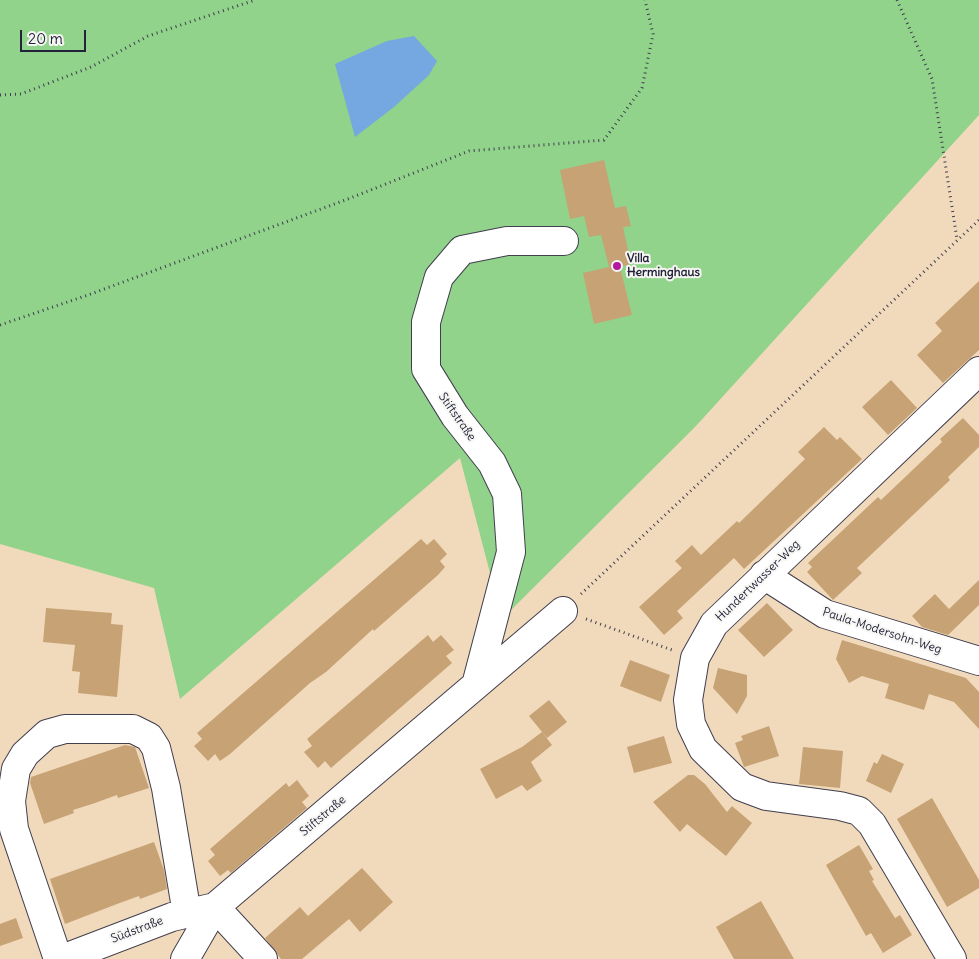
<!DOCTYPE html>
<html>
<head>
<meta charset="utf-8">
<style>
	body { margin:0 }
	#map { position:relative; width:979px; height:959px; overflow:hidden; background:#f1dabb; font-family:Delius,sans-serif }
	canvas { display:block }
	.scale { position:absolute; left:20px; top:30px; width:66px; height:22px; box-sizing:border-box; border:2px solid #22223b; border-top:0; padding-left:6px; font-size:15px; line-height:18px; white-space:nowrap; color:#22223b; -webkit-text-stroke:4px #f6f6f2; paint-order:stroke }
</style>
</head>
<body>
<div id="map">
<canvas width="979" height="959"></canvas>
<div class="scale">20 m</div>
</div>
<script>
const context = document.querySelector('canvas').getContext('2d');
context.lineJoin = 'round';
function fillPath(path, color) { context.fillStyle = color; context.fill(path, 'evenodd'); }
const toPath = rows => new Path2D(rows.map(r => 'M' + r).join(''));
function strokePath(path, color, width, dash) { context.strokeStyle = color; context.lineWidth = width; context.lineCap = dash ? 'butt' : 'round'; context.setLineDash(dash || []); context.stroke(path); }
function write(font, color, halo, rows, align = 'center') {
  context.font = font + ' Delius,sans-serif'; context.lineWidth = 4; context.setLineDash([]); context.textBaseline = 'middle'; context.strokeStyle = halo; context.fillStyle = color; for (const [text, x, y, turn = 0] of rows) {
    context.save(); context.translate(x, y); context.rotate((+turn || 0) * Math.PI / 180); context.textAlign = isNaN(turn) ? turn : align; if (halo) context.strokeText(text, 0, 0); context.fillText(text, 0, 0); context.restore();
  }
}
fillPath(toPath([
	[0,0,979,0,979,115,695,427,502,619,460,458,180,699,154,588,0,544]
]), '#91d38b');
fillPath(toPath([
	[414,36,437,61,429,75,394,107,355,137,335,64,387,41]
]), '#75a7e0');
fillPath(toPath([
	[604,160,615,208,626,206,631,226,623,227,631,264,620,267,632,315,594,324,583,273,609,267,601,235,589,237,584,216,570,219,560,170],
	[979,281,979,350,943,383,917,355,942,331,935,323],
	[891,380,917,408,888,435,862,407],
	[963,418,979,435,979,447,948,477,950,480,857,568,862,573,833,600,807,572,812,567,808,563,878,497,881,500,942,442,940,439],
	[824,427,837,440,840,437,862,459,744,569,734,558,677,611,683,618,664,635,639,607,682,568,675,561,692,545,701,555,737,521,739,523,805,459,798,452],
	[421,539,427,545,434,539,447,554,440,561,445,567,438,575,374,631,373,629,326,672,310,683,230,754,220,761,215,754,208,761,194,746,202,739,197,733],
	[979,580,979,605,948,635,922,627,912,616,935,594,949,609],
	[767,603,793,630,764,657,738,630],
	[46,608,112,613,111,624,123,625,117,697,78,693,80,672,72,671,75,645,43,642],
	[428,635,433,642,441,635,454,650,446,656,452,663,331,768,325,761,318,768,304,752,312,746,307,739],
	[842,640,966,678,979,692,979,729,954,702,929,694,924,710,885,698,889,684,862,676,849,683,836,659],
	[630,660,670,675,661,702,620,686],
	[718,668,747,675,747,696,737,714,713,688],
	[549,700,567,722,547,738,529,716],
	[769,726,779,756,744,767,735,743,743,740,741,736],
	[542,732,552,745,531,762,542,781,527,791,522,785,496,799,480,769,522,747],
	[664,736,672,763,634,773,627,747],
	[125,745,135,747,149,788,118,798,117,795,95,803,73,810,74,813,44,824,30,783,31,777],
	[803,747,843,751,840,788,799,784],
	[882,754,904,764,891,793,866,781,874,762,877,764],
	[688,775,694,775,705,784,727,812,732,806,752,823,726,856,687,824,680,832,653,802],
	[297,780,309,796,302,802,307,808,231,873,228,870,220,876,208,861,215,855,210,849,286,783,289,787],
	[932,798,979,880,979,888,947,907,897,819],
	[154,842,164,870,167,889,140,899,139,896,117,904,65,924,50,879],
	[859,845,873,869,869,871,874,880,872,881,895,918,900,915,912,935,883,953,871,933,866,936,826,865],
	[362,868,393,902,360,932,349,919,302,959,281,959,265,938,300,907,308,916],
	[761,901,794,959,734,959,716,927],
	[16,918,23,938,0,946,0,924]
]), '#c7a275');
const minor = toPath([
	[764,575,825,614,979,661],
	[476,685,511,552,507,494,492,463,455,416,426,369,426,322,439,277,462,250,507,241,564,241],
	[58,959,14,829,11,801,16,769,25,754,47,734,65,729,133,729,149,737,156,748,166,788,187,914],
	[62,959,172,917,215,907,263,959],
	[185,959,215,907,563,611],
	[952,959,872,824,859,811,840,806,766,796,742,787,703,749,691,724,688,700,695,658,714,624,979,371]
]);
strokePath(minor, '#413e4e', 30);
strokePath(toPath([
	[897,0,932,79,957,239],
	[0,95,21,94,91,67,148,36,255,0],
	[0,325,88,295,348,199,469,151,604,140,642,88,653,34,645,0],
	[581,594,979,220],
	[586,619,672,650]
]), '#413e4e', 3, [1, 4]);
strokePath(minor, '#fff', 28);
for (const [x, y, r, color] of [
	[617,266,5,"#b5179e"]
]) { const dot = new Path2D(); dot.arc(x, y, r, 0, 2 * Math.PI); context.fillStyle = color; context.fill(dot); strokePath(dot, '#f6f6f2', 2); }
write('bold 12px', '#22223b', '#f6f6f2', [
	["Villa",627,259],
	["Herminghaus",627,273]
], 'left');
write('12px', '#22223b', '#f6f6f2', [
	["Stiftstraße",457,417,55],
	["Hundertwasser-Weg",758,581,-44],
	["Paula-Modersohn-Weg",882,631,18],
	["Stiftstraße",323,816,-40],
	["Südstraße",137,930,-21]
]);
</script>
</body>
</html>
